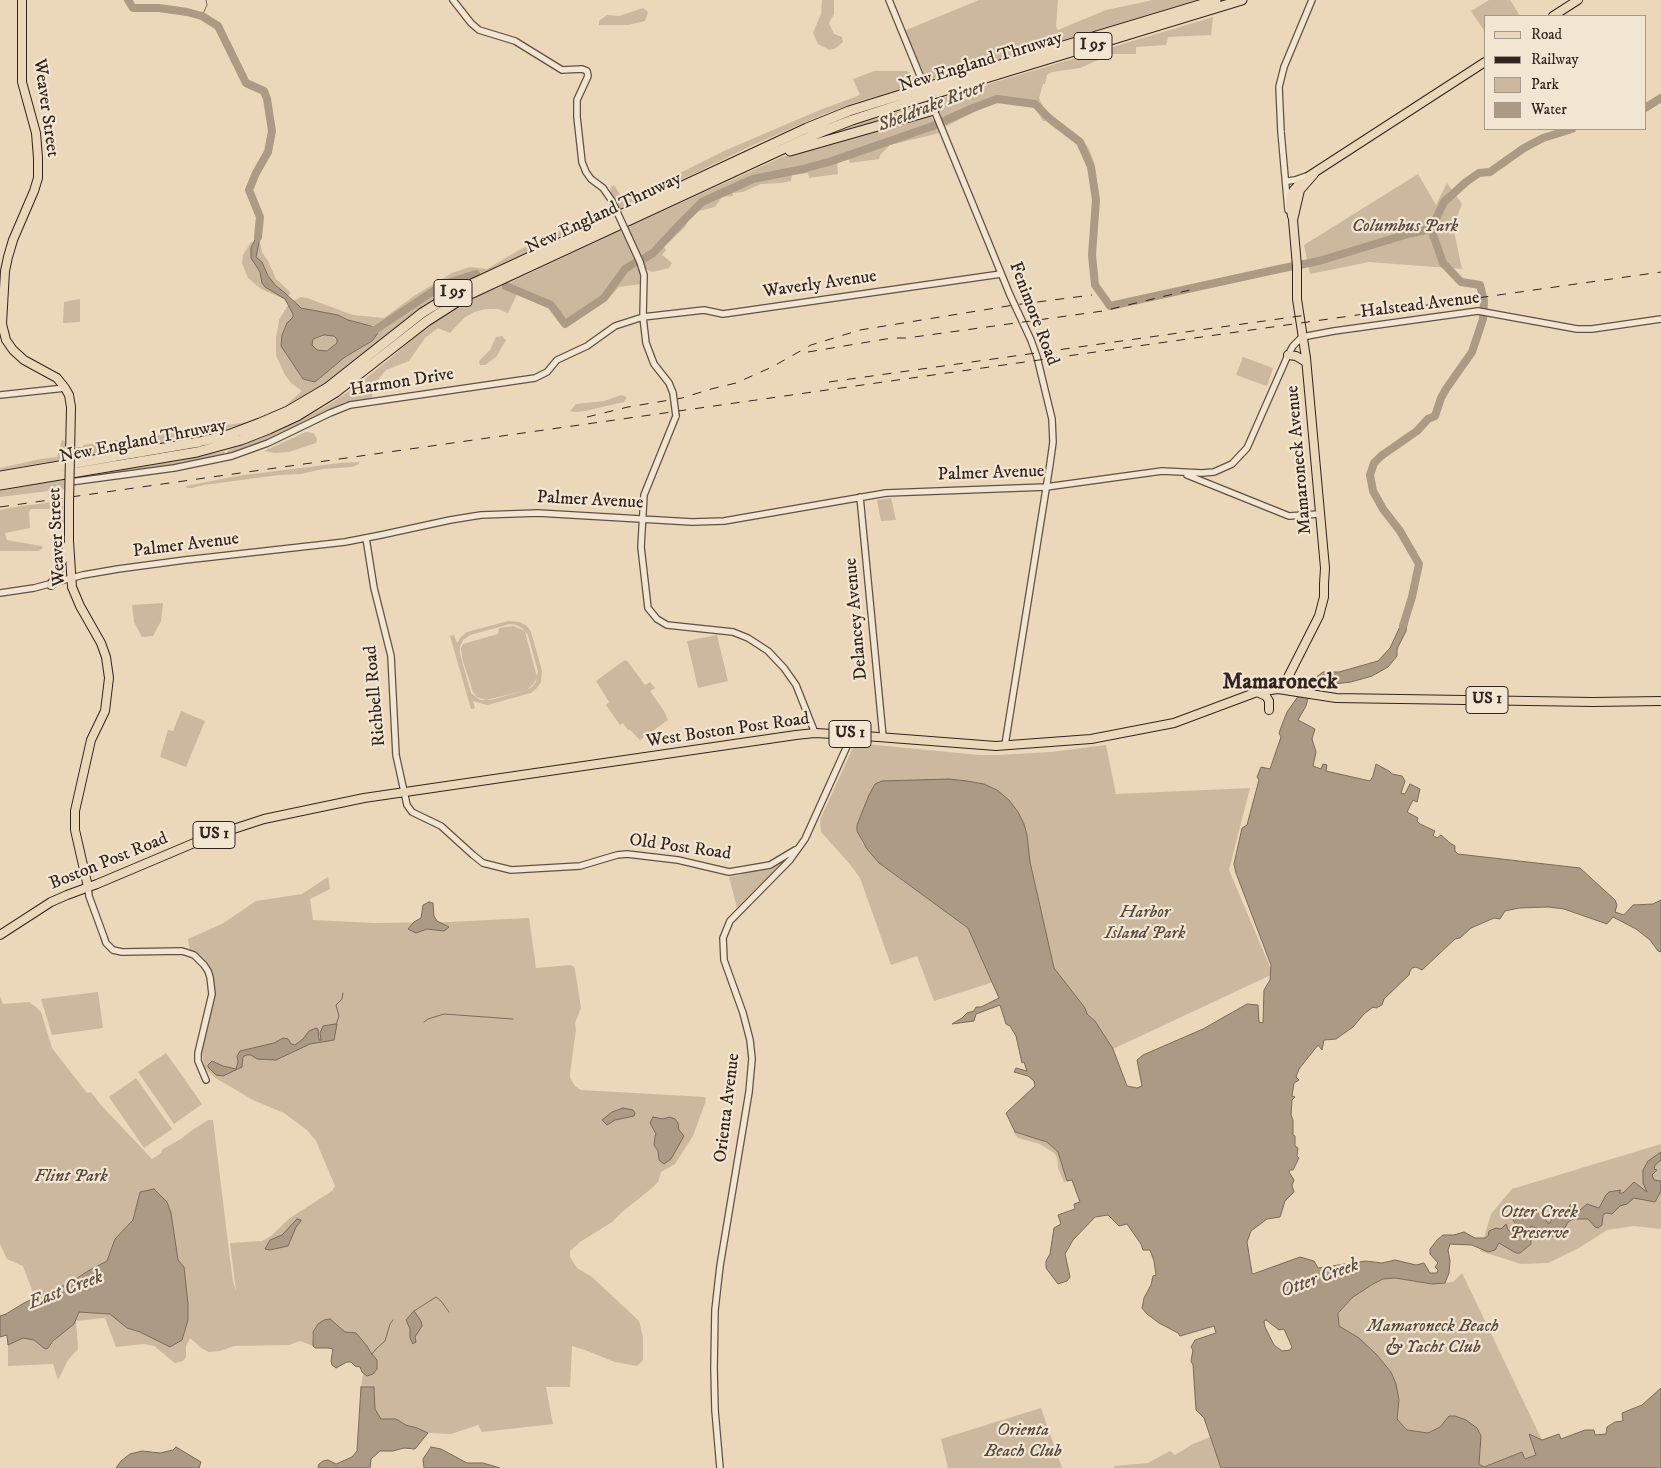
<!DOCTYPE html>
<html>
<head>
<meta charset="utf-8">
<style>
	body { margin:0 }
	#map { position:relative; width:1661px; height:1468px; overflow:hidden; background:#ebd7b9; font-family:"IM FELL DW Pica",serif }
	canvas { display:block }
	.legend { position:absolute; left:1484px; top:15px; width:162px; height:115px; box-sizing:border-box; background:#f2e5d2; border:1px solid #a5978a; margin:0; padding:6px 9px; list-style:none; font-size:15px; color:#31231e }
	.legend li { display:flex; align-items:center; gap:10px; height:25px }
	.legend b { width:25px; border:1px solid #a5978a }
</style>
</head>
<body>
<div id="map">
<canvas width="1661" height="1468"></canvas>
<ul class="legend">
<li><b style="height:6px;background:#ebd7b9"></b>Road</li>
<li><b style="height:6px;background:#31231e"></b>Railway</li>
<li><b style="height:14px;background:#cbb89f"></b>Park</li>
<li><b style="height:14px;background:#ac9a84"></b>Water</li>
</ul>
</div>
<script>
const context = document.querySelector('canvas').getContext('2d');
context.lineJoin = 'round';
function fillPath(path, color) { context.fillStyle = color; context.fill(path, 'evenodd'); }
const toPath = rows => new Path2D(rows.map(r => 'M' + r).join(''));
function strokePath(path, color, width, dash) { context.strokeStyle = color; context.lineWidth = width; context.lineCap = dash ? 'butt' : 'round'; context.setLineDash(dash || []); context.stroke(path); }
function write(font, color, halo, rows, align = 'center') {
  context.font = font + ' "IM FELL DW Pica",serif'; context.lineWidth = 4.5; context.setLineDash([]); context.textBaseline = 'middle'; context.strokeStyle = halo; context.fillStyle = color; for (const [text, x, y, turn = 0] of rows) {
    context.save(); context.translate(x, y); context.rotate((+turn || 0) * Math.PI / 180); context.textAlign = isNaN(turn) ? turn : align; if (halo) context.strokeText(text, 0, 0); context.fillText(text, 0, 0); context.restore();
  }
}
fillPath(toPath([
	[822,0,834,0,834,14,829,23,834,34,842,37,843,42,836,48,830,50,818,44,813,33,821,14],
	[979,0,1058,0,1056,27,1058,30,1106,10,1153,0,1196,0,927,81,904,31],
	[1489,0,1510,0,1520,16,1485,16,1485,32,1471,11],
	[643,8,648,12,645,21,628,25,599,25,599,21,607,15,619,16],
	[1213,17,1211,35,1168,37,1166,45,1136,47,1136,54,1112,54,1080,68,1052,72,1047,75,1045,84,1043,84,1039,98,1043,106,1047,112,1083,140,1089,149,1094,162,1100,203,1097,209,1093,211,1095,206,1090,168,1077,144,1049,121,1043,121,1033,105,996,102,980,107,978,110,945,127,935,100],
	[874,71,907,71,917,78,918,84,854,103,824,114,751,146,619,210,610,191,611,187,614,185,624,201,724,151,815,112,860,95,853,79],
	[926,103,926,108,827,137,827,135,841,129],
	[928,115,933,119,940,133,890,145,880,155,879,159,850,163,849,159,837,162,838,174,809,178,808,173,792,175,791,181,781,183,761,184,743,192,733,193,733,196,722,197,715,207,699,211,689,219,685,227,664,247,666,250,662,255,672,263,669,268,652,272,646,269,628,227,782,157],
	[1418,174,1436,205,1447,183,1462,204,1453,227,1462,269,1369,262,1310,274,1304,245],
	[611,207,614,213,577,228,474,277,426,304,323,384,285,406,302,391,291,383,285,375,276,355,276,337,278,327,279,320,288,305,293,314,293,317,287,323,282,334,281,346,303,379,315,382,345,357,372,341,375,330,371,326,348,320,338,315,301,308,293,301,301,297,307,298,353,315,384,318,414,296,452,273,470,267,487,269,519,250],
	[622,230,642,275,641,284,619,287,607,300,564,327,546,305,518,292,508,313,498,309,486,309,474,312,464,318,450,333,438,328,425,338,409,361,386,370,373,386,372,398,346,402,279,436,227,454,228,450,278,431,325,407,348,392,386,362,425,328,453,309,479,295,498,288],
	[251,242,260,243,262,252,268,261,276,279,291,293,284,299,261,289,248,278,242,263,243,255],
	[80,299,80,322,63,323,64,302],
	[329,335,334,336,337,339,337,343,332,349,322,352,317,350,311,345,313,339],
	[502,336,506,340,496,357,485,365,480,365,479,361,490,350,496,337],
	[1243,357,1273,368,1267,386,1236,375],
	[621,395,627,397,624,402,585,411,574,412,570,411,576,404,604,401],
	[248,422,199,437,75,458,76,447,83,447,83,445],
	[306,432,313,433,317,439,316,443,289,452,275,453,264,451],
	[62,440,66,442,65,459,0,470,0,468,41,459,57,457],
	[225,451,223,456,204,461,75,479,74,477,176,461],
	[359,462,359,464,352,467,323,469,301,474,279,475,204,485,192,488,187,488,186,486,237,476,340,463],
	[65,479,65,489,0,497,0,491],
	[891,498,896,520,881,521,877,500],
	[63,501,64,524,61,521,59,509,31,509,29,512,30,528,5,533,7,540,41,546,43,548,39,551,0,551,0,510,21,506],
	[163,603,161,621,153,636,142,637,134,622,132,605],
	[508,621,520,622,527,626,531,632,542,671,541,682,537,688,531,693,487,705,473,701,475,708,471,709,450,636,454,635,457,643,461,637,467,632],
	[510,624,516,625,522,628,528,635,538,671,536,682,532,687,527,690,534,683,537,677,525,632,523,630,513,626,499,628,498,634,463,644,461,648,462,658,473,692,477,697,486,700,527,690,491,700,480,700,471,693,460,654,460,647,463,640,470,635],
	[717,635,728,681,698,688,687,641],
	[625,660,628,662,645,685,650,682,655,688,650,691,664,711,668,720,640,740,630,730,628,730,623,723,620,725,606,705,609,702,596,681],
	[181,711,205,721,186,767,160,757,168,730,173,731],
	[855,743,979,755,998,755,1051,752,1106,745,1116,794,1250,788,1229,870,1273,974,1113,1049,1095,1021,1087,1014,1085,1008,1054,968,1030,862,1027,835,1018,812,1009,800,997,790,984,784,875,785,857,825,862,842,873,856,885,868,968,928,993,982,934,1001,917,956,891,965,860,878,849,863,821,832,820,820],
	[786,859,737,908,729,877,740,875],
	[328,877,330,889,310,899,313,920,374,923,449,922,529,918,536,968,571,965,574,967,575,970,581,1008,575,1023,576,1030,570,1074,570,1078,575,1086,581,1090,705,1097,706,1100,693,1136,675,1164,661,1172,658,1182,652,1188,621,1213,612,1222,580,1242,570,1251,570,1257,577,1268,592,1277,639,1321,643,1337,643,1360,637,1366,615,1362,585,1350,572,1346,570,1387,546,1387,553,1424,482,1432,478,1425,451,1434,428,1433,417,1428,406,1425,396,1419,381,1420,375,1409,374,1387,361,1387,363,1373,354,1338,320,1333,314,1330,312,1335,313,1346,300,1341,289,1345,234,1346,220,1351,209,1352,201,1348,190,1338,186,1346,186,1357,183,1361,175,1363,154,1346,144,1344,116,1347,105,1318,76,1321,78,1349,68,1360,58,1380,53,1364,8,1366,8,1345,23,1338,34,1340,45,1349,48,1348,79,1312,110,1314,127,1328,140,1332,170,1347,188,1304,184,1267,178,1260,173,1237,140,1192,133,1220,115,1239,107,1261,88,1271,68,1284,35,1298,23,1266,7,1259,0,1244,0,996,3,1004,29,1002,36,1007,41,1012,52,1048,87,1093,91,1092,100,1104,152,1159,161,1153,163,1149,181,1139,191,1131,208,1120,213,1120,228,1243,233,1282,236,1291,230,1243,262,1241,271,1236,290,1218,332,1191,335,1186,316,1141,307,1130,284,1113,253,1100,214,1077,204,1067,202,1052,214,993,213,976,206,964,190,952,188,939,222,924,256,901,302,894],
	[98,992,103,1028,52,1035,41,999],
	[166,1053,202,1104,174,1124,138,1072],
	[136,1078,172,1129,144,1148,109,1097],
	[1013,1132,1047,1142,1058,1152,1067,1181,1064,1182,1058,1168,1057,1157,1054,1153,1040,1144,1018,1138],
	[1661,1144,1661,1229,1634,1226,1607,1230,1579,1248,1548,1263,1521,1264,1480,1251,1491,1214,1512,1189],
	[1462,1273,1542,1440,1529,1435,1536,1455,1525,1459,1522,1452,1484,1467,1479,1464,1449,1416,1440,1427,1428,1433,1407,1430,1397,1419,1399,1400,1391,1372,1376,1354,1359,1338,1339,1326,1338,1313,1353,1297,1373,1284,1383,1279,1395,1278,1432,1284,1453,1282],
	[1041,1408,1062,1468,948,1468,941,1439],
	[1210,1437,1221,1468,1114,1468,1114,1466,1148,1463,1170,1451,1175,1455,1193,1444]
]), '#cbb89f');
const water = toPath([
	[260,229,261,233,256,257,262,262,268,276,276,286,285,293,301,308,338,315,348,320,371,326,378,333,372,341,345,357,315,382,303,379,281,346,282,335,287,323,293,317,293,314,285,299,265,287,262,283,260,272,251,258,251,248,260,229],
	[324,335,334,336,337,339,337,343,327,351,317,350,312,345,313,339,324,335],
	[1408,617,1406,631,1397,649,1397,656,1388,667,1372,676,1351,682,1316,686,1308,698,1306,706,1298,720,1315,729,1312,739,1316,752,1313,766,1321,769,1323,764,1327,765,1326,771,1370,781,1373,776,1376,764,1389,771,1392,774,1402,776,1405,781,1401,793,1405,794,1410,784,1420,789,1417,802,1413,800,1407,812,1418,818,1417,821,1420,824,1435,831,1433,835,1437,838,1441,835,1450,843,1455,846,1455,851,1458,854,1580,868,1615,900,1617,905,1615,912,1624,915,1633,905,1653,904,1661,900,1661,952,1658,951,1650,940,1636,929,1613,917,1607,924,1564,909,1549,907,1519,908,1505,911,1500,919,1494,918,1471,928,1460,938,1455,939,1422,970,1416,967,1412,968,1410,971,1409,975,1384,999,1382,1005,1376,1008,1373,1007,1364,1014,1353,1027,1336,1039,1324,1040,1322,1050,1318,1045,1299,1069,1296,1077,1299,1080,1294,1083,1292,1096,1295,1097,1292,1100,1291,1115,1293,1120,1293,1135,1295,1136,1295,1146,1298,1148,1297,1156,1299,1158,1293,1170,1290,1170,1289,1172,1294,1180,1292,1185,1294,1192,1285,1201,1280,1217,1267,1219,1251,1231,1247,1242,1252,1273,1253,1274,1300,1257,1314,1261,1318,1268,1366,1261,1382,1263,1395,1260,1416,1265,1424,1263,1430,1273,1437,1273,1438,1270,1435,1267,1438,1263,1430,1254,1430,1249,1437,1240,1443,1235,1454,1235,1464,1232,1475,1238,1485,1238,1488,1236,1489,1231,1496,1228,1501,1229,1506,1224,1508,1230,1518,1237,1518,1229,1511,1216,1515,1210,1533,1209,1538,1210,1549,1224,1560,1207,1564,1211,1568,1209,1570,1205,1575,1203,1574,1207,1571,1208,1576,1212,1579,1211,1587,1204,1599,1208,1606,1195,1609,1192,1621,1190,1619,1193,1623,1193,1634,1182,1647,1192,1643,1183,1643,1170,1648,1161,1661,1152,1661,1160,1655,1165,1654,1169,1657,1170,1652,1175,1654,1180,1661,1181,1661,1191,1655,1202,1634,1198,1627,1204,1620,1206,1612,1214,1606,1213,1603,1215,1602,1225,1598,1228,1595,1227,1588,1219,1573,1219,1568,1222,1562,1233,1558,1236,1551,1237,1545,1235,1538,1229,1530,1226,1531,1244,1520,1253,1516,1253,1499,1243,1495,1250,1488,1252,1472,1245,1450,1244,1448,1250,1450,1261,1449,1273,1445,1283,1432,1284,1395,1278,1383,1279,1373,1284,1353,1297,1338,1313,1339,1326,1359,1338,1376,1354,1391,1372,1396,1384,1399,1400,1397,1419,1407,1430,1428,1433,1440,1427,1449,1416,1455,1416,1466,1420,1477,1428,1481,1436,1479,1464,1484,1467,1522,1452,1525,1459,1536,1455,1529,1434,1542,1440,1559,1434,1561,1439,1585,1430,1594,1430,1595,1435,1606,1434,1607,1427,1615,1422,1623,1421,1622,1413,1642,1405,1661,1388,1661,1468,1221,1468,1204,1418,1196,1410,1193,1365,1191,1361,1193,1350,1191,1347,1195,1340,1216,1333,1214,1326,1180,1336,1178,1333,1159,1323,1147,1314,1142,1308,1144,1298,1151,1285,1153,1276,1156,1275,1154,1261,1150,1250,1143,1250,1141,1244,1127,1224,1119,1226,1108,1215,1095,1217,1073,1240,1065,1254,1070,1277,1067,1281,1058,1284,1046,1268,1046,1261,1050,1254,1054,1228,1061,1224,1058,1215,1075,1209,1074,1204,1080,1202,1072,1180,1067,1181,1058,1152,1047,1142,1015,1132,1006,1113,1035,1086,1034,1081,1028,1076,1014,1072,1016,1068,1027,1071,1024,1062,1022,1063,1016,1036,1010,1026,1006,1024,1000,1005,976,1014,974,1021,952,1024,962,1018,967,1013,974,1011,976,1007,981,1007,999,998,968,928,879,863,867,849,857,831,857,825,869,795,875,784,882,781,949,779,967,781,984,784,997,790,1009,800,1018,812,1024,824,1027,835,1030,862,1054,968,1085,1008,1087,1014,1095,1021,1113,1049,1127,1086,1137,1088,1142,1086,1137,1060,1143,1055,1203,1029,1247,1004,1258,1005,1259,1022,1263,1023,1264,990,1270,980,1271,965,1236,873,1234,864,1242,828,1247,825,1259,780,1257,777,1261,767,1270,769,1281,737,1279,733,1283,722,1287,712,1299,695,1303,696,1314,679,1323,672,1339,672,1378,661,1390,648,1404,618,1408,617],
	[1266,1320,1279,1330,1284,1329,1292,1347,1290,1350,1282,1351,1274,1345,1265,1327,1264,1321,1266,1320],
	[429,902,433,903,434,916,437,921,449,927,444,931,427,929,416,933,408,929,414,922,421,918,423,905,429,902],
	[335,1024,337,1024,334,1040,310,1044,276,1060,257,1059,251,1055,246,1055,243,1057,242,1067,223,1076,216,1075,208,1067,208,1065,212,1061,223,1066,236,1069,238,1062,237,1056,240,1051,274,1043,283,1038,288,1039,291,1044,295,1045,303,1039,309,1031,316,1028,318,1029,319,1040,321,1040,320,1033,323,1026,335,1024],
	[623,1108,633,1110,635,1113,634,1116,615,1120,607,1125,602,1120,612,1112,623,1108],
	[653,1117,663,1119,670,1117,675,1119,678,1123,679,1130,684,1136,671,1159,664,1164,659,1160,658,1151,654,1145,655,1136,656,1134,650,1123,653,1117],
	[154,1189,167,1202,171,1213,178,1260,184,1267,188,1304,188,1320,182,1340,170,1347,140,1332,127,1328,110,1314,79,1312,74,1324,53,1341,48,1348,45,1349,34,1340,23,1338,8,1345,7,1335,0,1337,0,1316,6,1314,24,1303,41,1295,68,1284,88,1271,107,1261,115,1239,133,1220,140,1192,154,1189],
	[297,1219,301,1220,301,1221,296,1227,288,1246,270,1250,265,1249,270,1240,282,1235,297,1219],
	[414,1311,421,1321,422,1326,415,1337,416,1342,413,1344,410,1338,410,1329,406,1320,414,1311],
	[330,1319,345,1332,356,1333,367,1346,371,1353,377,1360,377,1369,373,1374,367,1376,362,1372,360,1367,355,1366,351,1362,347,1362,336,1368,332,1365,331,1361,333,1349,328,1348,315,1348,313,1346,313,1332,318,1324,324,1320,330,1319],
	[361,1387,374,1387,375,1409,381,1419,396,1419,406,1425,417,1428,428,1433,415,1449,404,1448,393,1451,380,1451,371,1459,370,1468,318,1468,319,1464,323,1461,328,1460,336,1464,352,1457,357,1451,361,1387],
	[176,1447,201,1462,199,1468,116,1468,121,1461,130,1454,142,1451,160,1453,173,1450,176,1447],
	[431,1447,441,1449,467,1463,483,1463,500,1468,424,1468,423,1459,431,1447]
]);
fillPath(water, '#ac9a84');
strokePath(water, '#7b6a5b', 1);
strokePath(toPath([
	[202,16,207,5,206,0],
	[424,1022,428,1019,444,1014,513,1019],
	[336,1025,339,1016,336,1005,342,999,343,993],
	[414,1311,436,1297,441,1301,449,1312],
	[372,1354,376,1349,385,1341,390,1324,393,1320]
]), '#7b6a5b', 1);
strokePath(toPath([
	[128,0,133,8,159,8,187,12,202,16,218,26,246,83,264,91,267,99,272,131,268,152,256,173,249,190,260,217,258,237],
	[1645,108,1661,98],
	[643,259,653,253,679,225,702,202,753,179,803,169,832,161,933,126,973,108,997,99,1035,104,1050,119,1080,142,1091,167,1096,200,1092,255,1095,285,1110,306,1279,269,1319,261,1408,234,1431,229],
	[506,286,551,305,565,324,604,298,625,269,636,262],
	[365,332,375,330,444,284,476,274],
	[1403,626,1412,597,1419,564,1400,531,1383,509,1373,491,1370,475,1374,463,1381,456,1417,431,1428,419,1435,416,1441,398,1446,389,1472,352,1483,319,1484,301,1480,285,1461,282,1443,263,1431,229,1444,202,1466,182,1479,173,1490,172,1524,148,1543,138,1572,129]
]), '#ac9a84', 8);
const minor = toPath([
	[453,0,471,23,479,30,515,41,562,70,582,69,587,71,588,76,577,100,577,117,582,162,586,172,591,179,603,188,612,201],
	[889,0,1010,295,1031,340,1037,357,1052,419,1053,442,1050,464,1005,745],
	[1288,181,1295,180,1312,174],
	[1288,210,1281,132,1279,87,1284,67,1312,0],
	[629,238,640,262,644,275,643,317,646,343,654,364,669,383,673,393],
	[0,395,65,388],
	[676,416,644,495,641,547,648,608,657,619,667,625,733,632,748,638,768,651,784,668,796,685,815,733],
	[1187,475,1289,516,1319,514],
	[70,482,174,468,232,456,268,443,330,413,350,405,535,378,547,372,557,360,587,346,615,326,643,317,704,310,723,314,1001,274],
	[860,497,883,737],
	[366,538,374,588,391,656,396,755,407,805,412,812,441,826,473,855,483,863,511,870,580,866,617,855,627,854,678,860,729,872,770,865,795,850],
	[0,593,34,588,83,575,118,569,185,560,345,542,381,535,450,520,481,515,538,513,692,522,724,521,886,493,1046,487,1162,471,1202,473,1214,472,1232,464,1247,448,1288,355,1293,346,1302,337,1334,331,1478,311,1577,329,1592,329,1661,319],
	[88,887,89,896,104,937,106,943,113,950,122,952,182,951,194,955,204,965,208,971,210,977,212,994,198,1053,198,1061,206,1080],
	[720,1468,715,1410,714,1368,715,1310,720,1266,749,1092,752,1059,750,1040,743,1013,724,960,723,938,730,921,790,860,805,839,852,735]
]);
const major = toPath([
	[22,0,22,82,36,133,38,158,38,178,34,191,13,240,8,257,5,271,2,324,6,340,13,350,24,360,57,378,65,388,69,395,71,407,70,455],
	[1553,16,1578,0],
	[1309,176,1485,62],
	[1292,216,1290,205,1291,196,1293,191,1300,183],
	[1288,355,1296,356,1306,362],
	[69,504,69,541,72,587,80,606,101,643,106,657,109,678,105,711,91,740,75,811,75,830,88,887],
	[51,585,56,577,68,545],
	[1282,689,1319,616,1324,597,1324,584,1325,568,1306,358,1297,299,1297,266,1293,220,1300,190,1314,174],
	[1257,692,1266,696,1269,701,1269,710],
	[0,935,51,902,67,895,97,884,206,838,264,819,364,798,796,735,815,733,852,735,996,746,1091,739,1174,723,1257,692,1278,689,1336,698,1593,702,1661,701]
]);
const highway = toPath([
	[940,83,1216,0],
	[943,91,1242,0],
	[790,151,934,110],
	[0,476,199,442,231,434,260,423,288,411,327,388,422,313,461,289,807,128,849,111,910,92],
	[0,485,197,452,241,440,269,429,297,416,336,392,427,321,466,296,811,136,852,120,914,100]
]);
strokePath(minor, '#605045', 8);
strokePath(major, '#31231e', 10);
strokePath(highway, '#31231e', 11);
strokePath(minor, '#f2e5d2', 5.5);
strokePath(major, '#ebd7b9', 8);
strokePath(highway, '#ebd7b9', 9);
strokePath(toPath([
	[808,352,892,338,907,338,1103,311,1190,290],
	[829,382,1307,315],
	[587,417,628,407,682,398,711,389,736,383,772,367,811,345,860,330,1014,305,1092,295],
	[0,507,1661,272]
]), '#31231e', 1, [9, 9]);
const minorBridge = toPath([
	[612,201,629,238],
	[673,393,676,416]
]);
const majorBridge = toPath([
	[69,504,70,455]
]);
const highwayBridge = toPath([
	[910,92,940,83],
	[914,100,943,91]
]);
strokePath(minorBridge, '#605045', 8, []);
strokePath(majorBridge, '#31231e', 10, []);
strokePath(highwayBridge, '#31231e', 11, []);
strokePath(minorBridge, '#f2e5d2', 5.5);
strokePath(majorBridge, '#ebd7b9', 8);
strokePath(highwayBridge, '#ebd7b9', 9);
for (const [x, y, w] of [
	[1093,46,38],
	[453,293,38],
	[1487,700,42],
	[850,734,42],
	[214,835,42]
]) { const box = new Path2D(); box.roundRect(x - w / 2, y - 13.5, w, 27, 4); context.fillStyle = '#f2e5d2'; context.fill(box); strokePath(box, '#31231e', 1); }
write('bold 16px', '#31231e', null, [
	["I 95",1093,46],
	["I 95",453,293],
	["US 1",1487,700],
	["US 1",850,734],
	["US 1",214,835]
]);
write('18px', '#31231e', '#f2e5d2', [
	["New England Thruway",981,63,-17],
	["Weaver Street",45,108,82],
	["New England Thruway",604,214,-25],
	["Waverly Avenue",820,285,-8],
	["Halstead Avenue",1420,306,-7],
	["Fenimore Road",1033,314,69],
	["Harmon Drive",402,383,-9],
	["New England Thruway",143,442,-11],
	["Mamaroneck Avenue",1300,460,-95],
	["Palmer Avenue",991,474,-2],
	["Palmer Avenue",590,501,3],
	["Weaver Street",58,537,-93],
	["Palmer Avenue",186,546,-7],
	["Delancey Avenue",857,619,-95],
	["Richbell Road",376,696,-95],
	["West Boston Post Road",728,731,-8],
	["Old Post Road",680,848,8],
	["Boston Post Road",109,862,-22],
	["Orienta Avenue",728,1108,-83]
]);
write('italic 18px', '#58483e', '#f2e5d2', [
	["Columbus Park",1405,227],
	["Harbor",1145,913],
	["Island Park",1145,934],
	["Flint Park",71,1177],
	["Otter Creek",1539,1213],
	["Preserve",1539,1234],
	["Mamaroneck Beach",1433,1327],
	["& Yacht Club",1433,1348],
	["Orienta",1023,1431],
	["Beach Club",1023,1452]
]);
write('italic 19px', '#5c4d42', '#f2e5d2', [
	["Sheldrake River",932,107,-21],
	["Otter Creek",1320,1279,-20],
	["East Creek",66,1291,-21]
]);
write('bold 22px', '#31231e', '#f2e5d2', [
	["Mamaroneck",1280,683]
]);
</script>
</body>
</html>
